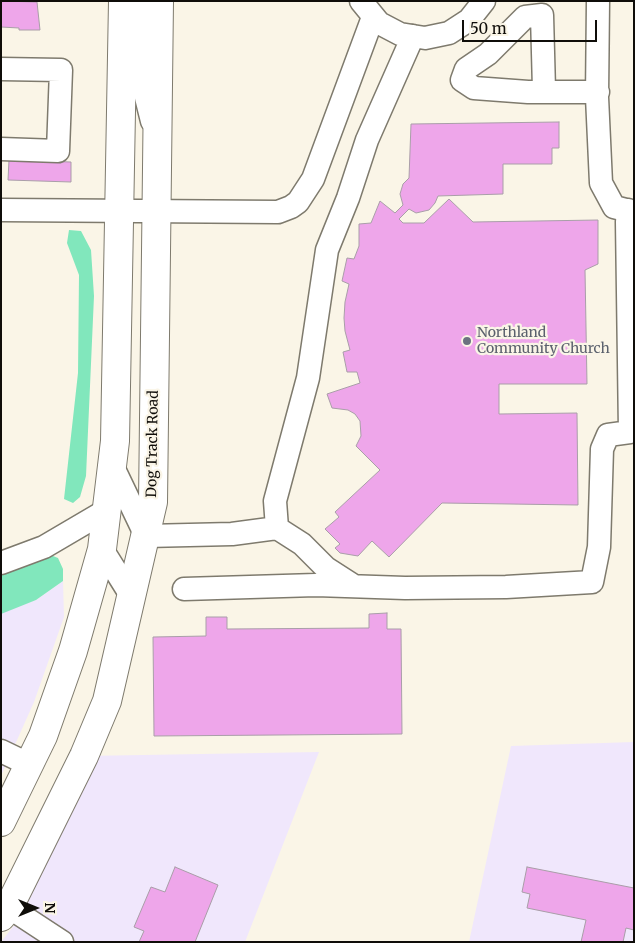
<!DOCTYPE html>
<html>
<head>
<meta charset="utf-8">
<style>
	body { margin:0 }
	#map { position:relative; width:635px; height:943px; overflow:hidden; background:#faf5e7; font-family:Merriweather,serif }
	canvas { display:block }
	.frame { position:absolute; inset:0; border:2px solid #0f0d09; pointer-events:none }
	.north { position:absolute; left:10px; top:883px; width:50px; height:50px; -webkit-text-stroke:4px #faf5e7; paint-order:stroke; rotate:90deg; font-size:14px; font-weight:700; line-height:20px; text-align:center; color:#0f0d09 }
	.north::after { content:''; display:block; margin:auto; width:18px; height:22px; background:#0f0d09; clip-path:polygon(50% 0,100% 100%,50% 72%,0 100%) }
	.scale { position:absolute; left:462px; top:20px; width:135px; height:22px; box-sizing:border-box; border:2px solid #0f0d09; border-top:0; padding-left:6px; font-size:15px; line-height:18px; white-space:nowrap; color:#0f0d09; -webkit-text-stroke:4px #faf5e7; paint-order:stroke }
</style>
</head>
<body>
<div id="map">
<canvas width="635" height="943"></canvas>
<div class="frame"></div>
<div class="north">N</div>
<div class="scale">50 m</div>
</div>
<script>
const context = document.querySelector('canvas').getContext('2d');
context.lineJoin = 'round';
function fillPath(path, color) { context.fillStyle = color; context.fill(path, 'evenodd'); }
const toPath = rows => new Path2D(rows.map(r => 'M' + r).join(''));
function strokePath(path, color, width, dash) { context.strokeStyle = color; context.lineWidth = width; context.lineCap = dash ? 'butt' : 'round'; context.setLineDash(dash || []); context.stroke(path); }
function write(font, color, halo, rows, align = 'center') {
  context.font = font + ' Merriweather,serif'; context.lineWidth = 4.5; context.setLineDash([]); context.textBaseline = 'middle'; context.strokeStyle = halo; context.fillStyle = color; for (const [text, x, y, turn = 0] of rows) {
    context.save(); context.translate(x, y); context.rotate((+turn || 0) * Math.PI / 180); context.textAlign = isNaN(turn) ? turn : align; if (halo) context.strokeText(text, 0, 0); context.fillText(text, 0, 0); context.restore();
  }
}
fillPath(toPath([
	[63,581,64,617,34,702,1,776,1,612,36,600],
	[634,742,634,942,469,942,511,746],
	[319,752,245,942,74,942,9,907,84,756],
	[16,923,45,942,1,942]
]), '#f0e7fc');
fillPath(toPath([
	[69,230,81,231,91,250,94,296,86,476,80,497,73,503,64,499,78,373,79,275,67,243],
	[48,554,58,558,63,569,63,581,36,600,1,614,1,572]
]), '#81e7bc');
const building = toPath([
	[1,1,37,2,40,30,19,30,19,28,1,27,1,1],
	[559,122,559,148,552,148,552,164,503,164,503,194,438,196,435,203,429,210,416,213,409,209,399,219,403,223,424,223,449,199,473,222,598,220,598,264,585,270,587,384,499,384,499,414,577,413,578,505,442,503,389,557,372,541,358,556,340,553,335,548,340,544,325,529,339,517,335,512,380,470,356,446,361,436,360,421,355,414,348,410,332,408,327,394,360,383,357,372,347,372,343,352,350,350,345,331,344,318,345,302,349,284,342,281,347,258,354,259,359,246,359,224,371,223,380,201,395,213,403,205,400,194,403,184,409,178,411,124,559,122],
	[9,160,71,162,71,182,8,180,9,160],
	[387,613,387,629,401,629,402,734,154,736,153,637,206,636,206,617,227,617,227,629,369,628,369,614,387,613],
	[175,867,218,885,195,942,139,942,144,931,134,927,151,887,165,892,175,867],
	[527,867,634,888,634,930,626,928,623,942,581,942,586,920,527,908,530,894,522,892,527,867]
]);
fillPath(building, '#eea6ea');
strokePath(building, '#a99ea8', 1);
const minor = toPath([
	[145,1,144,89,152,121],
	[361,1,379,23,400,34,425,38,449,33,469,20,484,1],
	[598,1,597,97,601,183,614,207,634,212],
	[1,69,61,70,58,151,1,149],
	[544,90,542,15,525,17,488,54,466,69,462,80,474,88,528,92,598,92],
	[1,210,278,212,291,207,298,202,313,179,373,17],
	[112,465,146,536,232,534,277,528,302,544,326,568,354,586],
	[277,528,275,501,308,378,327,250,348,198,367,140,413,36],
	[102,549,132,597],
	[1,563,44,547,107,510],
	[184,589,316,585,405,588,506,587,592,582,599,547,602,449,608,435,630,432,627,222,628,210],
	[1,751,30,765],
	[1,902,62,942]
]);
const major = toPath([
	[1,822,43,736,73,651,102,549,115,441,123,1],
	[1,917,9,907,84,756,107,701,153,502,159,1]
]);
strokePath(minor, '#7e7a6d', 25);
strokePath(major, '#7e7a6d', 30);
strokePath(minor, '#fff', 22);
strokePath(major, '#fff', 28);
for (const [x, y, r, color] of [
	[467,341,5,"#6b7280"]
]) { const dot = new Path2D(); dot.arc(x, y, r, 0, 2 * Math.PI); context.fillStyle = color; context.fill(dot); strokePath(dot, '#faf5e7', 2); }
write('14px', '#5b616d', '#faf5e7', [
	["Northland",477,333],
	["Community Church",477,349]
], 'left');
write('14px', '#0f0d09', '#faf5e7', [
	["Dog Track Road",153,444,-89]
]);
</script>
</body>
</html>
